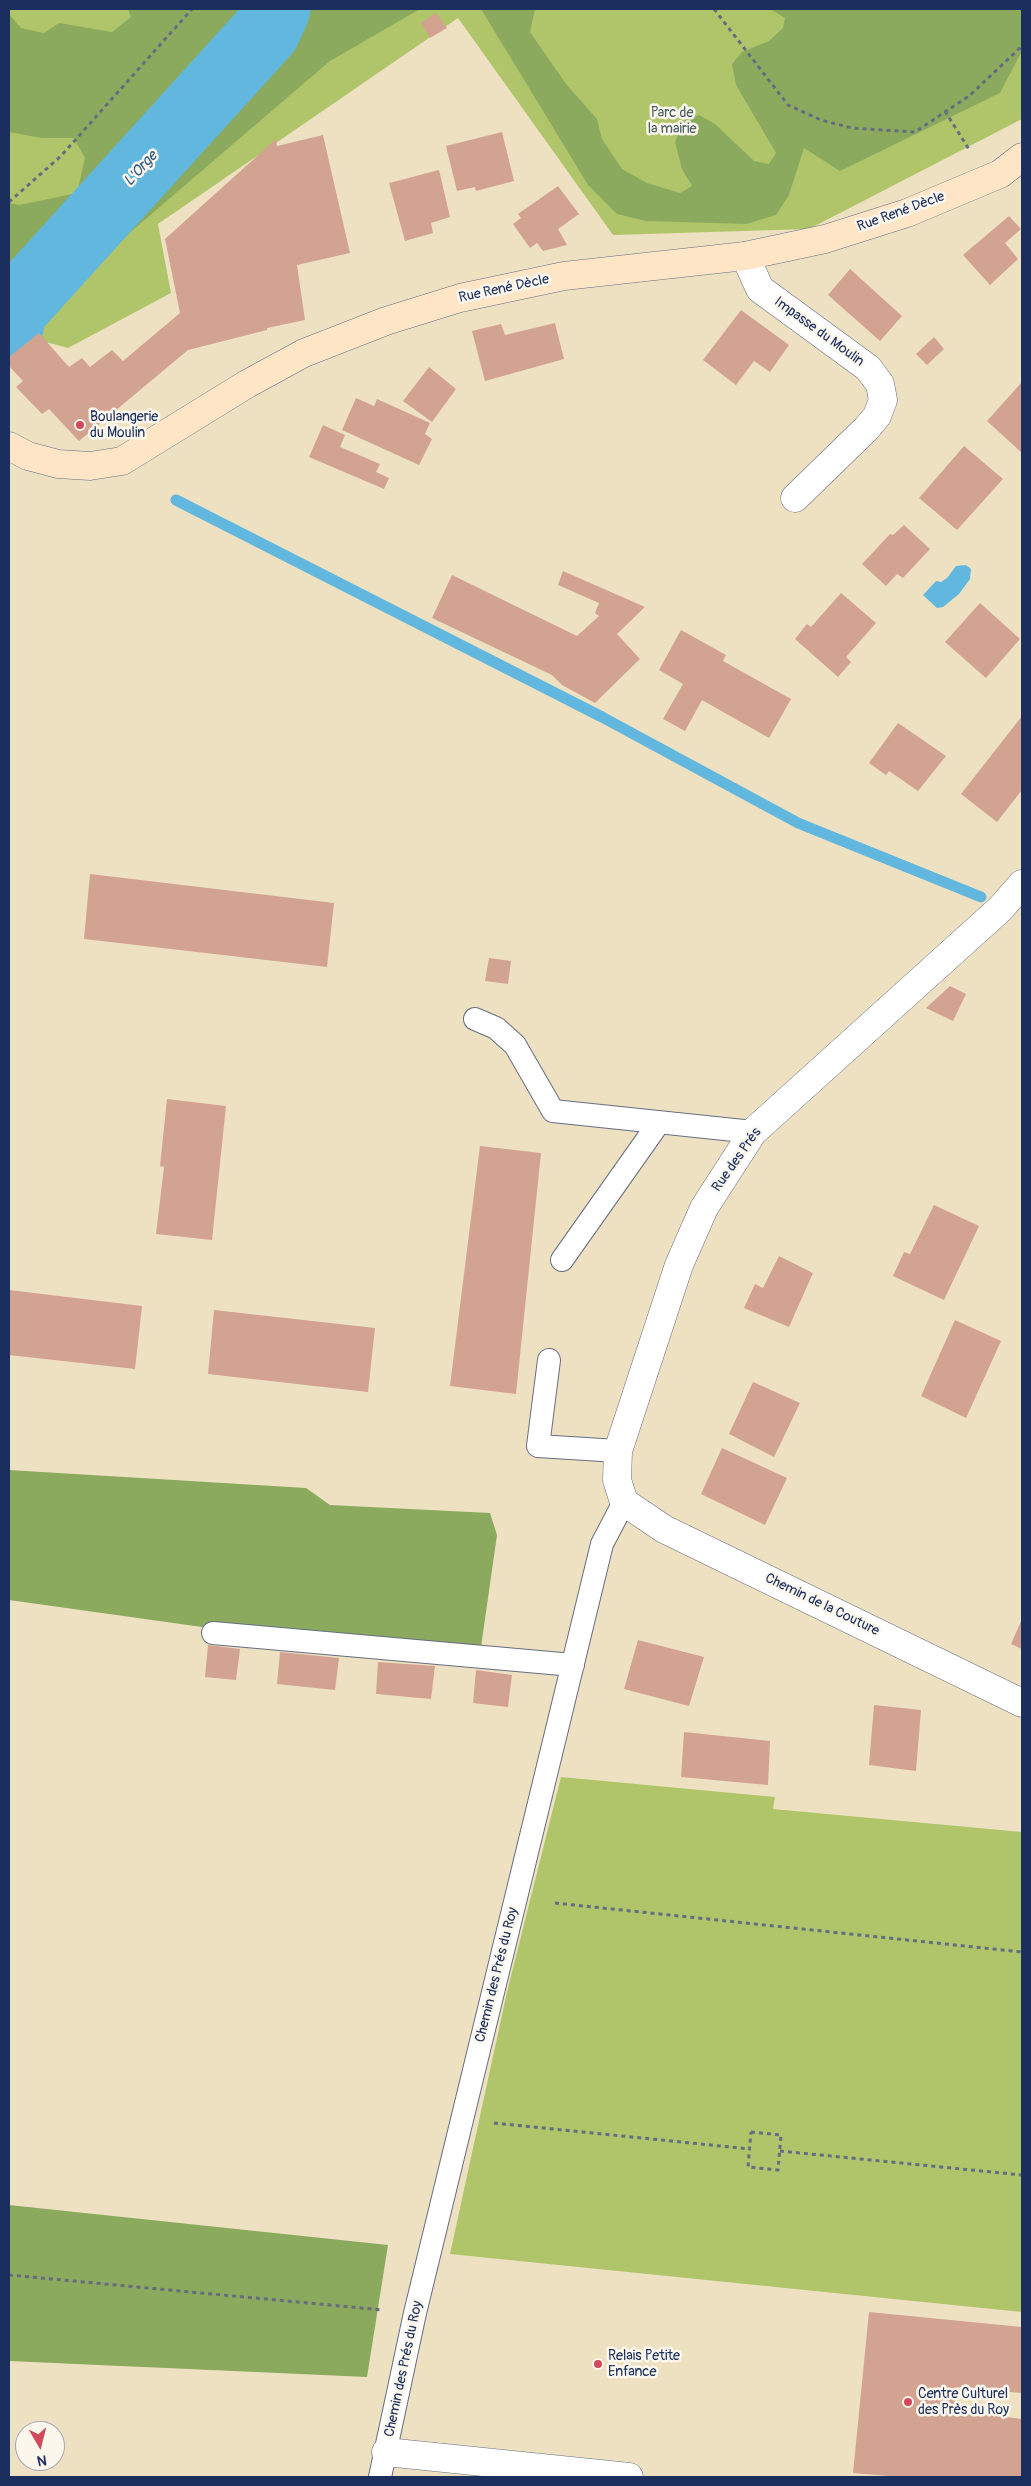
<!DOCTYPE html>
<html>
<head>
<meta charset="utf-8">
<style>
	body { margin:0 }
	#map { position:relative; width:1031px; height:2486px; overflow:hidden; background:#eee1c2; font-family:Pangolin,sans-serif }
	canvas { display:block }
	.frame { position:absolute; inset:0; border:10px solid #1b2f5e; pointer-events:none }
	.north { position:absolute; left:15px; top:2421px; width:50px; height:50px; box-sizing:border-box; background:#fbf7ec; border:1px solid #a1a7b3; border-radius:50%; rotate:172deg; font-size:14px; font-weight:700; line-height:20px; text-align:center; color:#1b2f5e }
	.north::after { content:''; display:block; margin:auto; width:18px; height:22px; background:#d1495b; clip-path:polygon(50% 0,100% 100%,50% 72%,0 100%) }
</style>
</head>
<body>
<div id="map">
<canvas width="1031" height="2486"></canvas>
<div class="frame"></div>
<div class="north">N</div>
</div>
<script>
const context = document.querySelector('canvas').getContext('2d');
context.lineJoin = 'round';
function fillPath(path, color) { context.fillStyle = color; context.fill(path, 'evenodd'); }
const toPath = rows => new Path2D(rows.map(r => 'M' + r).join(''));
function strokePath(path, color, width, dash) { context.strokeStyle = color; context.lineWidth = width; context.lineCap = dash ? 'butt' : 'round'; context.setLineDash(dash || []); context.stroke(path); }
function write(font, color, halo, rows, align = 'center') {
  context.font = font + ' Pangolin,sans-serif'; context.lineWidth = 5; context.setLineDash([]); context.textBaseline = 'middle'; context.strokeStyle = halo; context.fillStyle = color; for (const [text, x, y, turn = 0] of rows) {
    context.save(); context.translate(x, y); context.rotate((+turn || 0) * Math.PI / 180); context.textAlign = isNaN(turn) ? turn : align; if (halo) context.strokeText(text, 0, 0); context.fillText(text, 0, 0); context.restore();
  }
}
fillPath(toPath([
	[9,9,1022,9,1022,119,809,229,613,235,458,18,158,224,171,293,68,348,9,332],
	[561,1777,775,1797,773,1809,1022,1832,1022,2312,450,2254,507,1992]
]), '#b0c56a');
fillPath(toPath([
	[128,9,420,9,330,61,120,241,55,291,20,297,9,293,9,203,19,205,77,193,85,158,74,138,42,138,9,132,9,14,21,28,44,33,59,23,112,32,131,17],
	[481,9,535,9,530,32,566,84,597,119,602,139,622,169,647,183,680,193,692,186,682,169,675,142,684,121,699,115,715,124,754,161,769,164,776,153,736,85,732,64,742,52,769,41,783,28,785,18,770,9,1022,9,1022,51,1000,93,840,171,804,148,789,195,776,215,746,224,646,221,617,214,588,185],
	[9,1470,306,1488,330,1505,490,1513,497,1535,481,1647,202,1627,9,1600],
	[9,2205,388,2245,367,2377,9,2361]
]), '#8caa5e');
fillPath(toPath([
	[966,565,971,569,970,579,959,594,943,607,937,608,923,595,936,581,941,582,947,578,956,566]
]), '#61b7dd');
strokePath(toPath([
	[176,500,602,717,798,823,981,897]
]), '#61b7dd', 11);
strokePath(toPath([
	[9,328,12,311,266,31,276,9]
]), '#61b7dd', 69);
fillPath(toPath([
	[436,13,447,28,430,38,421,23],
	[502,132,514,181,476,191,475,187,457,191,446,146],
	[323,135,350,253,297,265,305,320,267,328,267,330,188,350,79,441,49,409,42,414,16,387,23,381,9,366,9,357,39,333,69,367,82,358,90,367,112,350,123,361,180,313,165,239,276,139,277,146],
	[439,170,450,217,431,223,433,233,405,241,389,183],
	[558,186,579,214,558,229,567,245,543,251,537,243,530,248,513,224,521,218,518,214],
	[1009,216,1021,229,1005,243,1018,259,990,285,963,255],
	[850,269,902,316,880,341,828,295],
	[741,310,789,345,770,372,754,361,736,385,703,360],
	[555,323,564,359,485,381,472,331,501,324,505,335],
	[934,337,944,349,927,365,916,354],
	[429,367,456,389,432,422,403,401],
	[1022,382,1022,453,987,421],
	[356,398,374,406,377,399,430,423,425,434,432,439,419,465,342,430],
	[323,425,345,435,340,447,380,464,376,472,389,478,384,489,309,457],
	[964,446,1003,479,957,530,919,498],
	[904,525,930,549,903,578,897,574,886,586,862,564,890,534,893,535],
	[563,571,645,607,617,634,640,659,595,703,562,685,552,675,432,618,452,575,577,636,599,616,595,613,599,603,558,585],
	[841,593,876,623,846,657,851,662,838,677,795,639,807,624,811,627],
	[980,603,1020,639,986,678,945,642],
	[681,630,726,655,723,661,791,699,769,738,702,700,685,731,663,719,683,684,659,670],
	[1022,716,1022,790,997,822,961,794],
	[898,723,946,756,918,791,889,771,886,775,869,763],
	[90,874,334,903,327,967,84,939],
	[489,958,511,961,508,984,485,981],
	[950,986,966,994,953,1021,926,1008],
	[167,1099,226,1106,212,1240,156,1234,164,1167,160,1166],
	[480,1146,541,1153,516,1394,450,1386],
	[934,1205,979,1226,944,1300,893,1276,904,1252,910,1254],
	[779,1256,813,1273,789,1327,744,1308,755,1284,763,1288],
	[9,1290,142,1306,135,1369,9,1355],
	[214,1310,375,1328,368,1392,208,1374],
	[955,1320,1001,1341,966,1418,921,1396],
	[753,1382,800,1403,774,1457,729,1434],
	[722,1448,787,1478,765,1525,701,1494],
	[1022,1619,1022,1649,1011,1644],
	[638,1640,704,1657,689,1706,624,1689],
	[208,1645,240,1649,236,1680,205,1677],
	[280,1652,339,1658,335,1690,277,1684],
	[378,1662,435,1666,431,1699,376,1694],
	[476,1670,512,1675,508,1707,473,1703],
	[874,1705,921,1710,916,1771,869,1765],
	[684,1732,770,1741,768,1785,681,1777],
	[869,2312,1022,2327,1022,2393,957,2387,955,2410,1022,2419,1022,2477,900,2477,853,2473]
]), '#d2a391');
const lane = toPath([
	[475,1019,496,1028,515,1045,553,1111,753,1132],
	[562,1260,658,1124],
	[549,1360,538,1446,618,1451],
	[213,1633,573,1665],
	[380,2477,415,2313,602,1544,624,1502]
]);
const street = toPath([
	[745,256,760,289,868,368,880,384,883,400,877,416,866,429,795,498],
	[1022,884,1000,909,753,1132,704,1208,679,1265,618,1451,617,1480,624,1502,664,1529,1022,1703],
	[386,2452,629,2477]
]);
const secondary = toPath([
	[9,446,28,456,58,464,90,466,122,461,247,384,304,353,386,321,460,298,564,276,745,256,825,239,907,213,1000,174,1022,157]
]);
strokePath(lane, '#656d81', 24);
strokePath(street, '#656d81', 29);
strokePath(secondary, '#656d81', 29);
strokePath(toPath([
	[714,9,788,105,821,120,852,128,915,132,969,96,1022,46],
	[945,111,970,151],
	[9,202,61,156,192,9],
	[555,1903,1022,1952],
	[494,2123,750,2149],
	[751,2132,781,2135,778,2170,748,2167,751,2132],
	[780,2151,1022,2175],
	[9,2275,383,2310]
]), '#656d81', 3, [4, 4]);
strokePath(lane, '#fff', 22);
strokePath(street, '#fff', 28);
strokePath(secondary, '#fde5c5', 28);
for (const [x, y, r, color] of [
	[80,425,5,"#d1495b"],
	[598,2364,5,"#d1495b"],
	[908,2402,5,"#d1495b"]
]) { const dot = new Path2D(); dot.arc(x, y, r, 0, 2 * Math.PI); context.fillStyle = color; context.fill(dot); strokePath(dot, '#fbf7ec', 2); }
write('14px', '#485c62', '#fbf7ec', [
	["Parc de",672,113],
	["la mairie",672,129]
]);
write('14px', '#1b2f5e', '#fbf7ec', [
	["Rue René Dècle",901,212,-20],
	["Rue René Dècle",504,289,-12],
	["Impasse du Moulin",819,332,36],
	["Rue des Prés",737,1160,-55],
	["Chemin de la Couture",822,1605,26],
	["Chemin des Prés du Roy",497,1975,-76],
	["Chemin des Prés du Roy",404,2369,-78]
]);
write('14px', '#1b2f5e', '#fbf7ec', [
	["Boulangerie",90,417],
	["du Moulin",90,433],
	["Relais Petite",608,2356],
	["Enfance",608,2372],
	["Centre Culturel",918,2394],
	["des Près du Roy",918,2410]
], 'left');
write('italic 15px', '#305884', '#fbf7ec', [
	["L'Orge",141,169,-48]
]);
</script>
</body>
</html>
